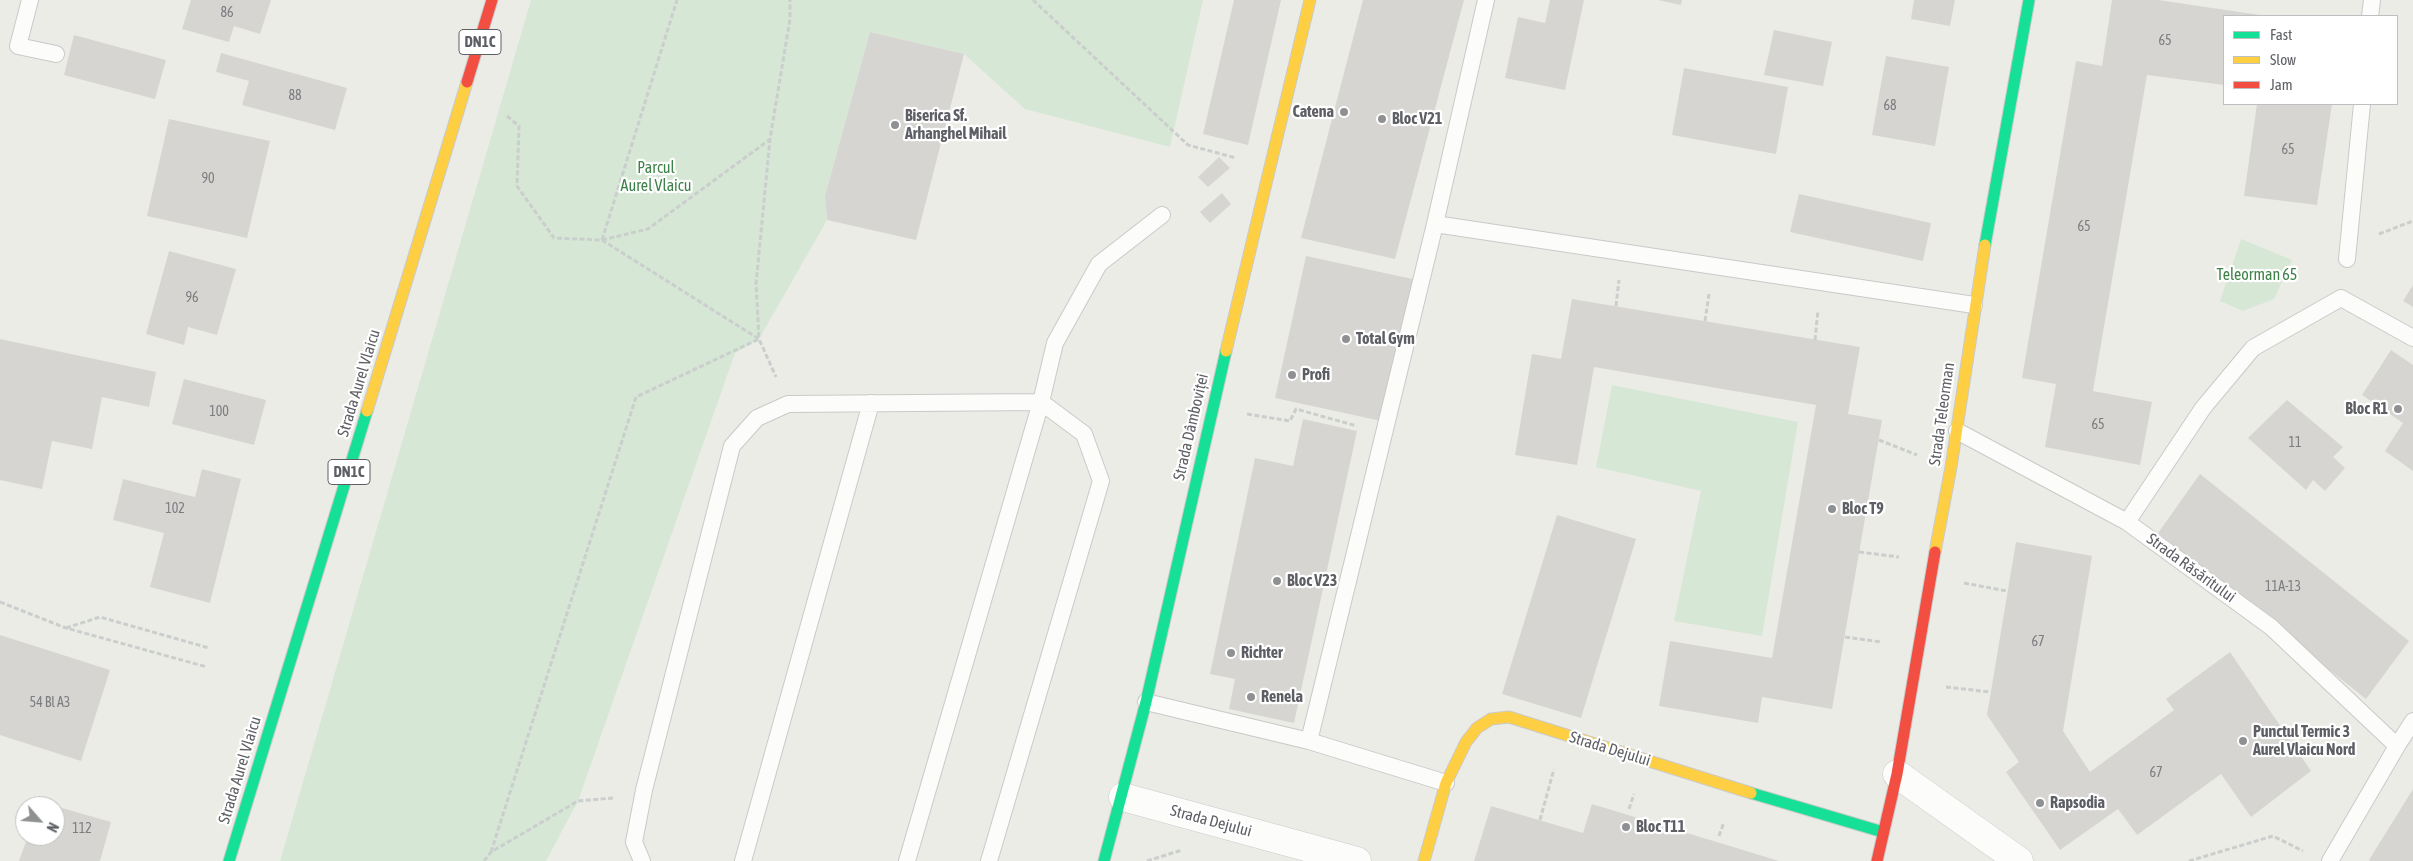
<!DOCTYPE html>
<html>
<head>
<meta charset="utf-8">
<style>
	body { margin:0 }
	#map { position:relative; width:2413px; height:861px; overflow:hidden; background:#ecece7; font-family:"Asap Condensed",sans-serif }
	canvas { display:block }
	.legend { position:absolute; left:2223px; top:15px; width:175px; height:90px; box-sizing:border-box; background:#fff; border:1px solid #bebfc1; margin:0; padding:6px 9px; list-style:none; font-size:15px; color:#5d5f64 }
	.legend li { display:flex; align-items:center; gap:10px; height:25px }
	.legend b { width:25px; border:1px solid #bebfc1 }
	.north { position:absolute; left:15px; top:796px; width:50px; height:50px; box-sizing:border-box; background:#fff; border:1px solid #bebfc1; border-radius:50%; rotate:117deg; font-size:14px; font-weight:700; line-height:20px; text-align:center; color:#5d5f64 }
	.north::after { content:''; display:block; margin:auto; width:18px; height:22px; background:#8f9092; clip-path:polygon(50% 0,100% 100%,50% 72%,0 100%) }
</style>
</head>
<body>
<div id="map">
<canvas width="2413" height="861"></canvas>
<ul class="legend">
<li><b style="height:6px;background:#16e098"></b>Fast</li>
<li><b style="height:6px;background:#ffcf43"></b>Slow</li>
<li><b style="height:6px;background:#f24e42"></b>Jam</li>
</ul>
<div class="north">N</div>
</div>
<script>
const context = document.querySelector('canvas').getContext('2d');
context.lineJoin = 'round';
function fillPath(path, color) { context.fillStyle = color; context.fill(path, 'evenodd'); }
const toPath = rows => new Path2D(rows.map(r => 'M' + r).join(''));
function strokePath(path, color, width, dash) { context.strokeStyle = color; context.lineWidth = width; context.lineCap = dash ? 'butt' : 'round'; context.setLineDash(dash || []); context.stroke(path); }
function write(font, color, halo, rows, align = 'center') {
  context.font = font + ' "Asap Condensed",sans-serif'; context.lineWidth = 4.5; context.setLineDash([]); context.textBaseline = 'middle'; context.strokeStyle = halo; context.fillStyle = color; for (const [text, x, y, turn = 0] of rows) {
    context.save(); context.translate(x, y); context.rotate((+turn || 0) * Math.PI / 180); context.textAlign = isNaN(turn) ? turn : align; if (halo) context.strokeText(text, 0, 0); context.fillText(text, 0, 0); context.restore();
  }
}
fillPath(toPath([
	[531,0,1203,0,1170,147,1025,109,964,54,870,32,825,196,827,220,759,339,735,353,578,801,546,861,280,861],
	[2241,239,2292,260,2274,299,2243,311,2220,301],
	[1612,385,1798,422,1762,636,1674,621,1701,491,1596,467]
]), '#d6e7d5');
fillPath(toPath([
	[191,0,271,0,260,34,234,26,229,42,182,29],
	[1234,0,1281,0,1248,145,1203,134],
	[1363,0,1464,0,1395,259,1301,238],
	[1550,0,1584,0,1565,90,1505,78,1518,17,1545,23],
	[1658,0,1682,0,1681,5],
	[1914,0,1955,0,1950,26,1911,19],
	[2112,0,2158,0,2260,15,2224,16,2224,85,2147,75,2093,391,2152,402,2140,465,2045,447,2056,384,2022,378,2076,61,2102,66],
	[1774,30,1832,42,1823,86,1764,75],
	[870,32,964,54,916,240,827,220,825,196],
	[74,35,166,60,155,99,64,75],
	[221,53,347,88,335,130,242,105,249,81,216,72],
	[1886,56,1949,67,1935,146,1872,135],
	[1684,68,1788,87,1776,154,1672,135],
	[2257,104,2332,104,2317,205,2244,196],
	[169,119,270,141,247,238,147,216],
	[1219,157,1230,168,1208,187,1198,177],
	[1222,193,1231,204,1210,223,1200,212],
	[1799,194,1931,223,1923,261,1790,232],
	[169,251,236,269,217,335,188,327,184,345,146,334],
	[1306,256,1417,280,1386,422,1275,398],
	[2413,285,2413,307,2403,301],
	[1572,299,1860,347,1848,414,1882,420,1832,709,1762,697,1758,723,1659,706,1670,641,1772,658,1816,405,1594,367,1577,465,1515,455,1532,354,1561,359],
	[0,339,156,372,149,407,102,397,92,449,52,441,42,489,0,480],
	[2391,350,2413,365,2413,471,2385,451,2403,423,2362,395],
	[184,379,266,400,254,445,172,424],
	[2287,400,2343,447,2333,457,2345,468,2325,491,2313,480,2306,490,2248,438],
	[1303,419,1357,431,1294,723,1229,709,1235,679,1210,674,1255,458,1293,466],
	[202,469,241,479,210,603,150,587,164,533,113,520,123,479,195,497],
	[2200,474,2409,641,2366,699,2158,533],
	[1557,515,1636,539,1581,718,1502,694],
	[2016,542,2092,556,2063,731,2090,772,2174,710,2166,699,2230,652,2311,771,2251,817,2221,774,2137,835,2118,809,2060,850,2006,772,2019,762,1987,715],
	[0,635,110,670,81,761,0,735],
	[2413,789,2413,861,2370,861,2369,860],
	[37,801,52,805,52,806,36,806],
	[1592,804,1779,861,1474,861,1491,806,1583,833],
	[55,806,111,822,100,861,19,861,28,836,55,836]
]), '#d6d5d2');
const lane = toPath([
	[30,0,18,46,56,54],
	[2370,16,2372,0],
	[1435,224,1974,305],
	[2347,259,2362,104],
	[1957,431,2127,522,2271,627,2397,746,2413,721],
	[2127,522,2203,408,2253,348,2341,298,2413,338],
	[1146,702,1309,741,1435,224,1486,0],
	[1309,741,1446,783],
	[642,861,634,842,644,790,732,446,757,418,788,404,1041,402,1084,434,1101,481,989,861],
	[743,861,871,403],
	[907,861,1041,402,1055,343,1099,264,1162,215],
	[2330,861,2397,746]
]);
const street = toPath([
	[1897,774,2019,861],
	[1123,797,1357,861]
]);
const fast = toPath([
	[1985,245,2029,0],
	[1751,793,1883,832],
	[229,861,367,411],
	[1104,861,1146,702,1226,351]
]);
const slow = toPath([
	[1226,351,1310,0],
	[367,411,467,82],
	[1935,552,1951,467,1985,245],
	[1424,861,1446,783,1466,742,1477,728,1491,719,1509,717,1751,793]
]);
const jam = toPath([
	[467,82,492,0],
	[1877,861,1897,774,1935,552]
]);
strokePath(lane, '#c9c9c9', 18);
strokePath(street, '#c9c9c9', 29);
strokePath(fast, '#c9caca', 13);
strokePath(slow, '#c9caca', 13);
strokePath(jam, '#c9caca', 13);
strokePath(toPath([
	[1033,0,1188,145,1236,158],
	[507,116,519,126,517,186,554,238,602,240,648,229,769,140],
	[2379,234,2413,221],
	[602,240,759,339,756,284,770,139,790,19,790,0],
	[602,240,677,0],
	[1616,306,1619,280],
	[1705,321,1709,294],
	[1815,340,1818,310],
	[1247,414,1290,421,1296,409,1357,426],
	[1879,440,1917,455],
	[1859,552,1899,557],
	[1964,583,2007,591],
	[0,602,66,628,207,667],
	[66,628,100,617,209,648],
	[1845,637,1881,642],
	[1946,687,1990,692],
	[1629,809,1634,794],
	[1540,820,1554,769],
	[1719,836,1724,822],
	[491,852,636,397,759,339,776,377],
	[484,861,491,852,578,801,613,798],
	[1147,861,1182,850],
	[2189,861,2273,836,2303,851]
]), '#cacecc', 3, [5, 2.5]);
strokePath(lane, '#fcfcfb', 16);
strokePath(street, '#fcfcfb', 28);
strokePath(fast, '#16e098', 11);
strokePath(slow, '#ffcf43', 11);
strokePath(jam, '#f24e42', 11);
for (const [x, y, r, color] of [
	[1344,112,5,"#8f9092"],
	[1382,119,5,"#8f9092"],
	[895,125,5,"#8f9092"],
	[1346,339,5,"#8f9092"],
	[1292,375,5,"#8f9092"],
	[2398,409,5,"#8f9092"],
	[1832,509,5,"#8f9092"],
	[1277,581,5,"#8f9092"],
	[1231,653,5,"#8f9092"],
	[1251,697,5,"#8f9092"],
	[2243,741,5,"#8f9092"],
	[2040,803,5,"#8f9092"],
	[1626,827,5,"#8f9092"]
]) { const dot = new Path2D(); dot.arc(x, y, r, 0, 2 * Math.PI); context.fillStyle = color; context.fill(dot); strokePath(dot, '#fff', 2); }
write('14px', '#7c7d80', null, [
	["86",227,13],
	["65",2165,41],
	["88",295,96],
	["68",1890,106],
	["65",2288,150],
	["90",208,179],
	["65",2084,227],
	["96",192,298],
	["100",219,412],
	["65",2098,425],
	["11",2295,443],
	["102",175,509],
	["11A-13",2283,587],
	["67",2038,642],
	["54 Bl A3",50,703],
	["67",2156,773],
	["112",82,829]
]);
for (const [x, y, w] of [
	[480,42,42],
	[349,472,42]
]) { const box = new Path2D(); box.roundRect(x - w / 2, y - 12.5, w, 25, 4); context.fillStyle = '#fff'; context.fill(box); strokePath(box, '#5d5f64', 1); }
write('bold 15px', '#5d5f64', null, [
	["DN1C",480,42],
	["DN1C",349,472]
]);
write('bold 16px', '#5d5f64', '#fff', [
	["Catena",1334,112,"right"],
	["Biserica Sf.",905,116],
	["Arhanghel Mihail",905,134],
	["Bloc V21",1392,119],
	["Total Gym",1356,339],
	["Profi",1302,375],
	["Bloc R1",2388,409,"right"],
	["Bloc T9",1842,509],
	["Bloc V23",1287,581],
	["Richter",1241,653],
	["Renela",1261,697],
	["Punctul Termic 3",2253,732],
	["Aurel Vlaicu Nord",2253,750],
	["Rapsodia",2050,803],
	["Bloc T11",1636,827]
], 'left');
write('16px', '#3d8248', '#fff', [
	["Parcul",656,168],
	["Aurel Vlaicu",656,186],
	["Teleorman 65",2257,275]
]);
write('16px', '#5d5f64', '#fff', [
	["Strada Aurel Vlaicu",359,383,-73],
	["Strada Teleorman",1942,414,-82],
	["Strada Dâmboviței",1191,427,-77],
	["Strada Răsăritului",2191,568,36],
	["Strada Dejului",1610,749,17],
	["Strada Aurel Vlaicu",240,770,-73],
	["Strada Dejului",1211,821,15]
]);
</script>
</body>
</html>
